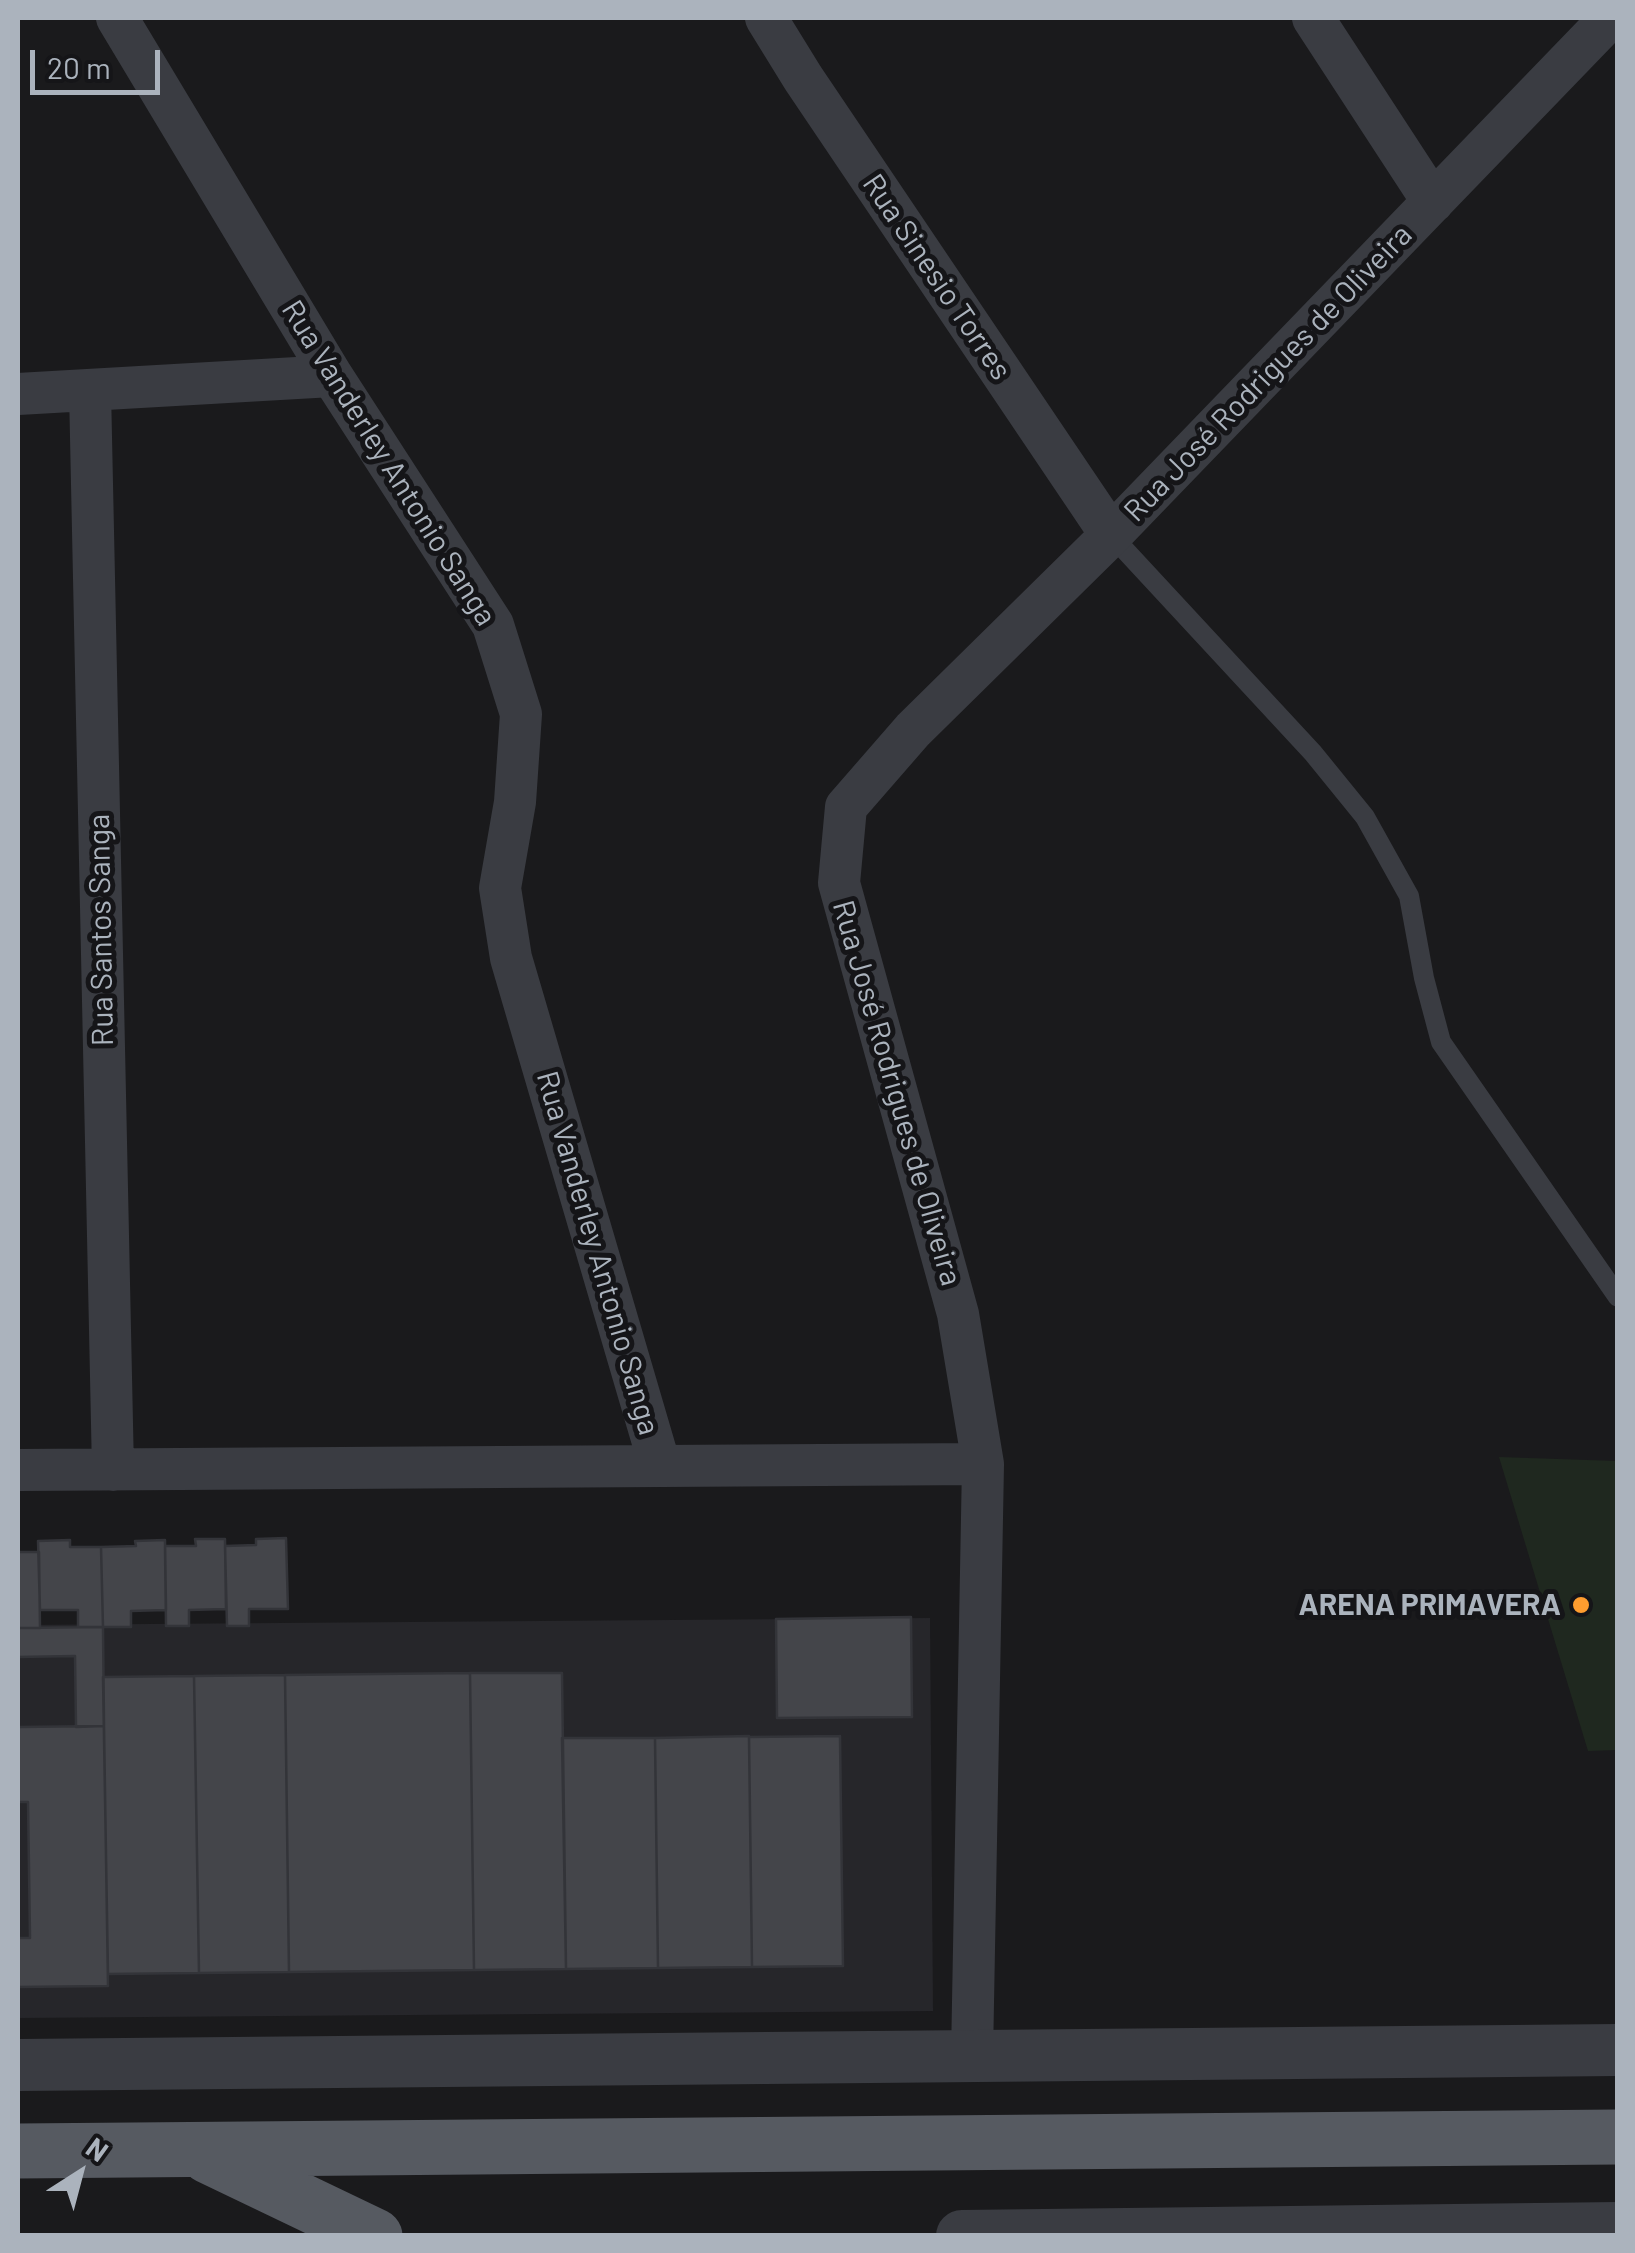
<!DOCTYPE html>
<html>
<head>
<meta charset="utf-8">
<style>
	body { margin:0 }
	#map { position:relative; width:1635px; height:2253px; overflow:hidden; background:#1a1a1c; font-family:Barlow,sans-serif }
	canvas { display:block }
	.frame { position:absolute; inset:0; border:20px solid #abb3bd; pointer-events:none }
	.north { position:absolute; left:30px; top:2123px; width:100px; height:100px; -webkit-text-stroke:8px #151518; paint-order:stroke; rotate:36deg; font-size:28px; font-weight:700; line-height:40px; text-align:center; color:#abb3bd }
	.north::after { content:''; display:block; margin:auto; width:35px; height:45px; background:#abb3bd; clip-path:polygon(50% 0,100% 100%,50% 72%,0 100%) }
	.scale { position:absolute; left:30px; top:50px; width:130px; height:45px; box-sizing:border-box; border:5px solid #abb3bd; border-top:0; padding-left:12px; font-size:30px; line-height:35px; white-space:nowrap; color:#abb3bd; -webkit-text-stroke:8px #151518; paint-order:stroke }
</style>
</head>
<body>
<div id="map">
<canvas width="1635" height="2253"></canvas>
<div class="frame"></div>
<div class="north">N</div>
<div class="scale">20 m</div>
</div>
<script>
const context = document.querySelector('canvas').getContext('2d');
context.lineJoin = 'round';
function fillPath(path, color) { context.fillStyle = color; context.fill(path, 'evenodd'); }
const toPath = rows => new Path2D(rows.map(r => 'M' + r).join(''));
function strokePath(path, color, width, dash) { context.strokeStyle = color; context.lineWidth = width; context.lineCap = dash ? 'butt' : 'round'; context.setLineDash(dash || []); context.stroke(path); }
function write(font, color, halo, rows, align = 'center') {
  context.font = font + ' Barlow,sans-serif'; context.lineWidth = 10; context.setLineDash([]); context.textBaseline = 'middle'; context.strokeStyle = halo; context.fillStyle = color; for (const [text, x, y, turn = 0] of rows) {
    context.save(); context.translate(x, y); context.rotate((+turn || 0) * Math.PI / 180); context.textAlign = isNaN(turn) ? turn : align; if (halo) context.strokeText(text, 0, 0); context.fillText(text, 0, 0); context.restore();
  }
}
fillPath(toPath([
	[930,1618,933,2011,18,2018,18,1625]
]), '#26262a');
fillPath(toPath([
	[1499,1457,1617,1461,1617,1750,1588,1751]
]), '#1f281f');
const building = toPath([
	[286,1538,288,1609,249,1609,249,1626,227,1626,225,1546,256,1545,256,1539,286,1538],
	[195,1539,225,1539,226,1609,189,1610,189,1626,166,1626,165,1546,196,1546,195,1539],
	[70,1540,70,1547,101,1547,103,1627,78,1627,78,1610,40,1610,38,1541,70,1540],
	[165,1540,166,1610,131,1611,131,1627,103,1627,101,1547,136,1546,135,1541,165,1540],
	[18,1552,39,1552,40,1628,18,1628,18,1552],
	[911,1617,912,1717,777,1718,776,1619,911,1617],
	[103,1627,104,1726,76,1727,75,1656,18,1657,18,1628,103,1627],
	[470,1673,474,1970,289,1972,285,1675,470,1673],
	[470,1673,562,1673,566,1969,474,1970,470,1673],
	[285,1675,289,1972,199,1973,194,1676,285,1675],
	[194,1676,199,1973,108,1974,103,1677,194,1676],
	[104,1726,108,1986,18,1987,18,1938,30,1938,28,1802,18,1802,18,1727,104,1726],
	[749,1736,752,1967,658,1968,655,1738,749,1736],
	[840,1736,843,1966,752,1967,749,1737,840,1736],
	[562,1738,655,1738,658,1968,566,1969,562,1738]
]);
fillPath(building, '#44454a');
strokePath(building, '#333439', 2.5);
strokePath(toPath([
	[1111,535,1313,753,1365,817,1409,896,1424,978,1441,1042,1618,1297]
]), '#3a3c42', 20);
strokePath(toPath([
	[117,18,332,376,493,625,521,714,515,802,500,888,511,958,660,1466],
	[766,18,803,78,1111,535],
	[1313,18,1433,202],
	[90,390,113,1470],
	[18,394,332,376],
	[18,1470,983,1464],
	[972,2056,983,1464,958,1314,839,883,846,807,913,730,1111,535,1610,18]
]), '#3a3c42', 42);
strokePath(toPath([
	[18,2065,1618,2050],
	[962,2236,1618,2228]
]), '#3a3c42', 52);
strokePath(toPath([
	[18,2151,1618,2137],
	[208,2156,375,2236]
]), '#565a61', 55);
for (const [x, y, r, color] of [
	[1581,1605,10,"#ff9d2f"]
]) { const dot = new Path2D(); dot.arc(x, y, r, 0, 2 * Math.PI); context.fillStyle = color; context.fill(dot); strokePath(dot, '#151518', 4); }
write('30px', '#abb3bd', '#151518', [
	["Rua Sinesio Torres",937,277,56],
	["Rua José Rodrigues de Oliveira",1268,373,-46],
	["Rua Vanderley Antonio Sanga",389,463,58],
	["Rua Santos Sanga",101,930,-91],
	["Rua José Rodrigues de Oliveira",897,1093,74],
	["Rua Vanderley Antonio Sanga",598,1253,74]
]);
write('bold 30px', '#abb3bd', '#151518', [
	["ARENA PRIMAVERA",1561,1605]
], 'right');
</script>
</body>
</html>
